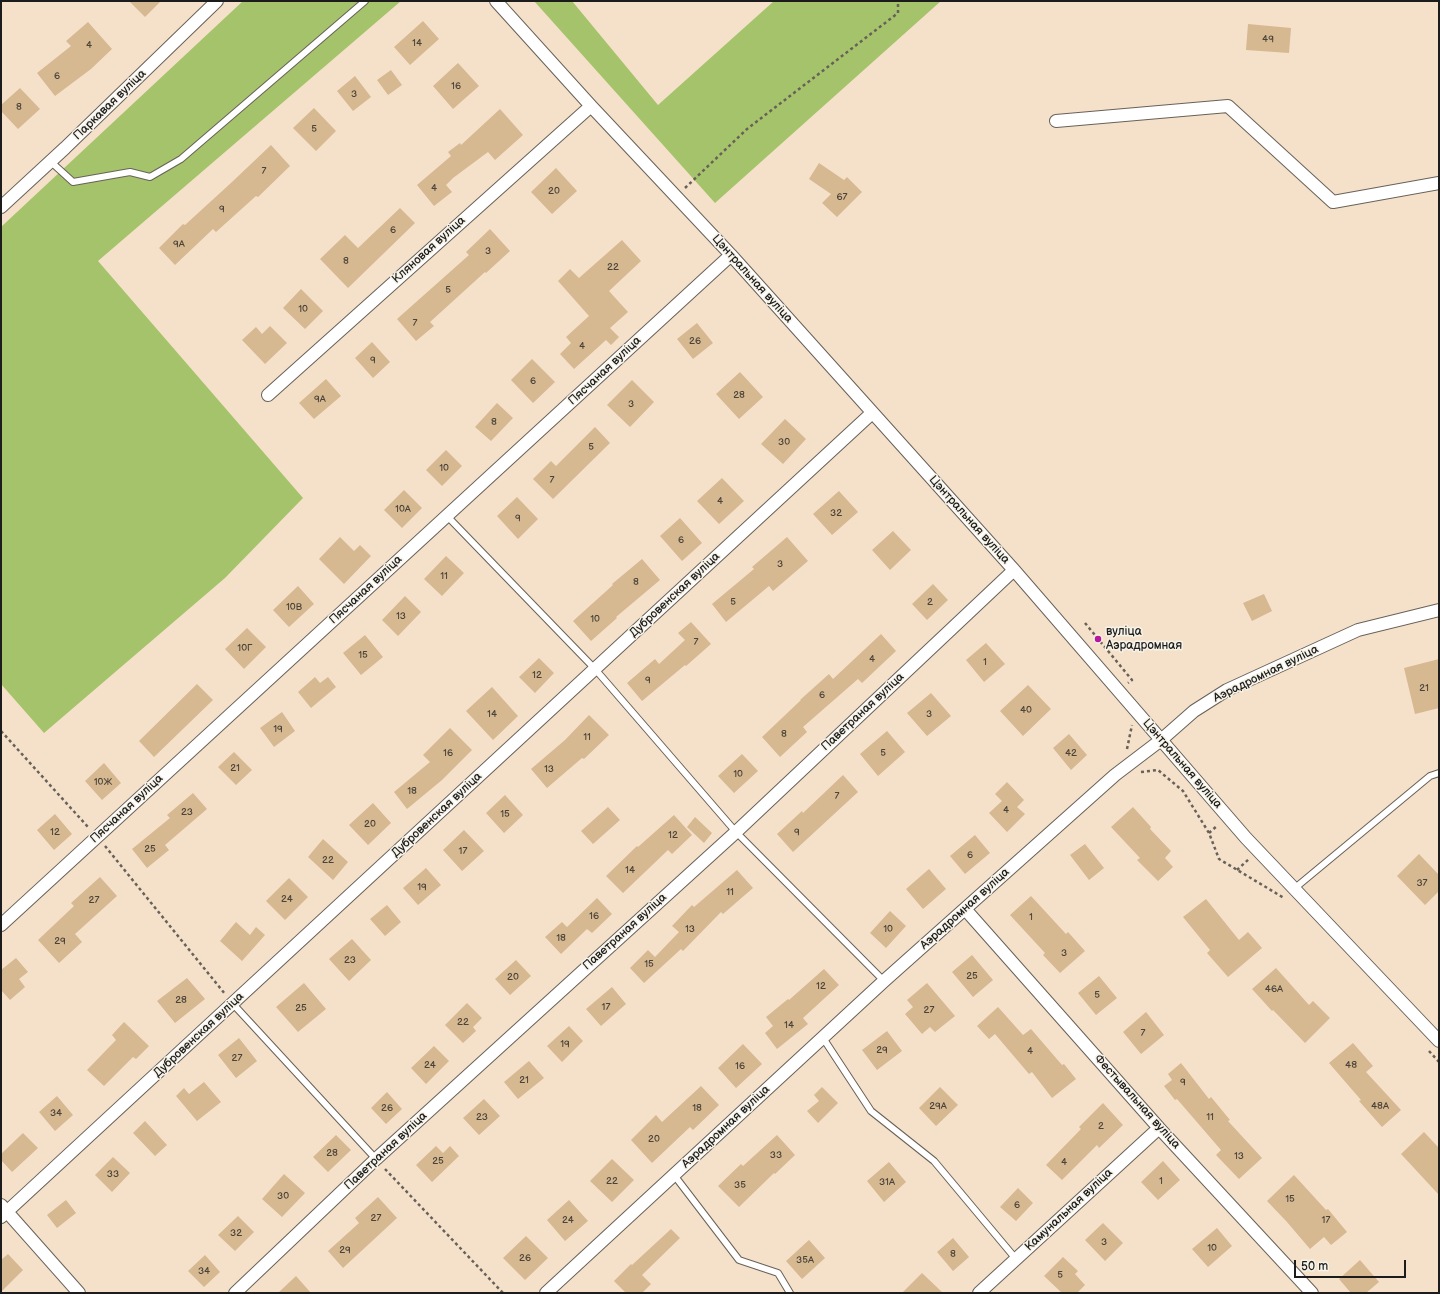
<!DOCTYPE html>
<html>
<head>
<meta charset="utf-8">
<style>
	body { margin:0 }
	#map { position:relative; width:1440px; height:1294px; overflow:hidden; background:#f5e1ca; font-family:"Balsamiq Sans",sans-serif }
	canvas { display:block }
	.frame { position:absolute; inset:0; border:2px solid #1c1c1c; pointer-events:none }
	.scale { position:absolute; left:1294px; top:1260px; width:112px; height:18px; box-sizing:border-box; border:2px solid #1c1c1c; border-top:0; padding-left:5px; font-size:12px; line-height:14px; white-space:nowrap; color:#1c1c1c; -webkit-text-stroke:3px #f7f3e8; paint-order:stroke }
</style>
</head>
<body>
<div id="map">
<canvas width="1440" height="1294"></canvas>
<div class="frame"></div>
<div class="scale">50 m</div>
</div>
<script>
const context = document.querySelector('canvas').getContext('2d');
context.lineJoin = 'round';
function fillPath(path, color) { context.fillStyle = color; context.fill(path, 'evenodd'); }
const toPath = rows => new Path2D(rows.map(r => 'M' + r).join(''));
function strokePath(path, color, width, dash) { context.strokeStyle = color; context.lineWidth = width; context.lineCap = dash ? 'butt' : 'round'; context.setLineDash(dash || []); context.stroke(path); }
function write(font, color, halo, rows, align = 'center') {
  context.font = font + ' "Balsamiq Sans",sans-serif'; context.lineWidth = 3; context.setLineDash([]); context.textBaseline = 'middle'; context.strokeStyle = halo; context.fillStyle = color; for (const [text, x, y, turn = 0] of rows) {
    context.save(); context.translate(x, y); context.rotate((+turn || 0) * Math.PI / 180); context.textAlign = isNaN(turn) ? turn : align; if (halo) context.strokeText(text, 0, 0); context.fillText(text, 0, 0); context.restore();
  }
}
fillPath(toPath([
	[243,1,401,1,98,261,303,498,225,578,44,733,1,684,1,227],
	[534,1,572,1,658,105,774,1,941,1,715,203]
]), '#a5c36a');
fillPath(toPath([
	[129,1,161,1,145,17],
	[423,21,439,39,410,65,394,47],
	[88,22,112,49,91,69,55,96,37,73,71,46,66,41],
	[1248,24,1291,28,1289,53,1246,50],
	[458,63,479,86,453,109,433,86],
	[391,70,402,85,388,95,377,80],
	[355,76,371,97,353,111,337,91],
	[20,88,40,109,18,129,1,111,1,105],
	[314,108,336,131,316,151,293,128],
	[500,109,523,135,495,160,488,152,453,178,446,185,452,192,434,206,417,185,451,156,448,152,460,143,461,145],
	[271,145,290,166,258,197,256,196,216,232,213,229,175,265,159,248,183,224,185,225,232,182],
	[819,163,844,180,847,177,862,192,837,217,822,203,831,194,809,179],
	[556,168,577,191,552,214,531,192],
	[400,208,415,223,348,288,320,259,345,235,358,248],
	[490,229,510,251,486,273,485,272,430,322,434,326,416,341,397,319,469,255,466,252],
	[622,240,641,261,609,291,628,312,610,328,619,337,611,345,606,340,574,369,560,354,571,343,566,337,589,316,558,281,570,269,579,278],
	[301,289,323,311,305,329,283,308],
	[697,323,713,343,693,359,677,339],
	[270,326,287,343,265,364,242,340,256,327,262,334],
	[372,342,390,362,373,378,355,358],
	[532,359,555,382,533,403,511,380],
	[740,372,763,397,739,419,716,394],
	[326,379,341,396,314,419,299,403],
	[632,380,654,402,630,427,607,405],
	[497,403,513,418,491,441,475,427],
	[785,419,806,439,783,464,761,444],
	[595,427,610,443,553,499,533,479,551,461,556,466],
	[446,450,462,466,442,486,426,470],
	[722,478,744,501,719,524,697,501],
	[404,490,422,508,402,528,384,510],
	[839,491,858,512,832,535,813,514],
	[517,497,538,519,518,539,497,516],
	[680,518,702,543,682,561,660,536],
	[893,531,911,550,890,570,872,550],
	[340,537,354,551,360,545,371,556,344,584,319,559],
	[787,537,808,561,773,591,769,586,726,622,712,604,754,569,752,567],
	[446,556,464,573,442,596,424,579],
	[642,559,660,580,616,617,617,618,591,641,573,621,613,585,612,584],
	[933,584,948,600,927,620,912,604],
	[298,586,314,604,289,627,273,610],
	[1264,594,1272,611,1252,621,1243,603],
	[405,596,421,612,398,636,382,620],
	[691,622,711,644,686,666,685,665,642,701,627,683,655,659,659,664,685,640,678,633],
	[247,628,266,647,244,669,225,649],
	[881,634,896,651,862,683,858,679,803,727,807,732,780,757,762,737,801,700,800,700,829,674,833,679],
	[365,635,383,657,361,675,343,653],
	[986,643,1005,664,984,682,966,660],
	[539,658,554,673,535,693,519,677],
	[1439,659,1439,708,1415,714,1404,668],
	[315,677,320,683,328,677,336,687,311,708,298,692],
	[197,684,213,700,154,757,139,741],
	[1028,685,1051,709,1023,736,1000,711],
	[492,687,518,716,493,740,466,711],
	[931,693,951,716,927,736,907,713],
	[282,712,295,731,274,747,260,728],
	[589,715,609,735,584,759,582,758,547,788,531,769,565,740],
	[450,728,472,750,442,780,407,809,394,792,430,762,423,755],
	[887,731,905,752,878,776,860,754],
	[1069,734,1087,755,1071,770,1053,748],
	[234,752,252,770,236,785,218,767],
	[742,754,758,771,734,793,718,776],
	[104,763,121,783,102,800,85,781],
	[843,775,858,792,793,852,777,834,802,811,803,813],
	[1007,782,1024,800,1017,807,1025,814,1007,832,989,813,1002,801,995,794],
	[193,793,207,809,165,845,169,850,147,868,132,849,170,818,167,815],
	[505,795,523,815,504,833,486,813],
	[373,803,391,823,368,845,349,825],
	[608,807,620,820,593,844,581,831],
	[1133,807,1151,827,1150,829,1171,851,1165,858,1173,867,1158,881,1137,860,1140,858,1111,827],
	[55,814,72,834,54,850,37,830],
	[674,815,692,835,672,854,668,850,623,893,606,876,637,846,638,847],
	[695,817,712,833,704,843,687,827],
	[464,830,484,851,462,871,443,850],
	[975,835,990,853,965,874,950,856],
	[323,839,348,862,333,880,308,857],
	[1085,844,1104,868,1089,880,1070,855],
	[1419,854,1439,875,1439,891,1425,905,1397,876],
	[426,868,441,885,418,905,403,888],
	[929,869,946,889,923,909,906,889],
	[737,870,753,888,723,914,721,912,683,951,681,949,644,983,630,968,648,950,655,957,679,932,672,926,692,905,694,907],
	[100,877,117,896,75,934,82,942,59,963,38,940,74,906,71,903],
	[289,878,308,897,285,920,266,901],
	[1031,896,1066,934,1068,932,1085,951,1060,973,1043,955,1045,953,1010,915],
	[597,898,612,914,592,933,587,929,561,954,545,937,562,922,567,927],
	[1206,899,1239,940,1248,932,1262,948,1228,977,1207,953,1210,950,1183,917],
	[387,905,401,922,385,936,370,919],
	[890,911,906,926,886,948,870,933],
	[236,922,250,935,256,927,265,935,242,961,220,941],
	[352,939,371,960,349,981,329,959],
	[972,955,993,980,973,997,952,972],
	[16,958,28,972,19,979,25,987,10,1000,1,990,1,970],
	[516,960,531,976,510,995,495,979],
	[1276,968,1309,1005,1313,1001,1330,1018,1305,1043,1273,1010,1272,1011,1252,989],
	[824,969,839,985,803,1018,808,1024,777,1049,765,1033,773,1026,766,1017,788,999,789,1000],
	[1099,976,1117,998,1096,1015,1078,993],
	[187,978,205,999,175,1023,157,1001],
	[304,983,326,1009,298,1032,276,1007],
	[927,983,955,1016,935,1032,930,1027,922,1034,905,1014,913,1007,907,1000],
	[612,987,626,1004,601,1026,586,1009],
	[467,1003,482,1018,473,1027,476,1031,463,1043,445,1025],
	[998,1007,1023,1035,1031,1029,1062,1065,1064,1064,1076,1079,1052,1098,1032,1072,1029,1074,995,1034,989,1039,977,1026],
	[1146,1012,1164,1035,1141,1054,1123,1032],
	[124,1022,149,1046,136,1059,133,1057,104,1086,87,1070,116,1040,112,1035],
	[569,1026,583,1041,562,1062,547,1046],
	[887,1031,902,1051,877,1070,862,1050],
	[239,1038,257,1061,236,1078,218,1055],
	[1353,1043,1373,1066,1366,1072,1401,1110,1382,1127,1359,1101,1361,1100,1329,1063],
	[743,1044,762,1064,736,1088,718,1068],
	[434,1046,449,1061,426,1084,411,1068],
	[529,1061,544,1078,518,1099,504,1082],
	[1181,1063,1209,1099,1211,1097,1230,1120,1228,1121,1262,1158,1239,1179,1216,1155,1221,1150,1177,1099,1175,1100,1164,1086,1172,1080,1168,1074],
	[204,1082,221,1102,197,1121,176,1096,184,1088,189,1094],
	[701,1086,719,1105,693,1130,690,1127,652,1163,631,1140,656,1115,662,1122],
	[822,1087,838,1103,818,1123,807,1111,819,1101,814,1095],
	[940,1087,958,1105,936,1126,919,1108],
	[387,1092,402,1109,386,1124,371,1108],
	[57,1096,73,1115,55,1131,39,1112],
	[484,1099,500,1116,479,1135,463,1118],
	[1103,1103,1123,1125,1099,1148,1097,1145,1062,1180,1046,1165,1081,1129,1079,1127],
	[145,1121,167,1145,155,1156,133,1133],
	[1424,1132,1439,1148,1439,1195,1401,1154],
	[23,1133,38,1148,12,1172,1,1160,1,1154],
	[336,1135,351,1150,328,1172,313,1157],
	[777,1135,795,1155,775,1174,774,1173,739,1207,718,1186,741,1164,743,1166],
	[436,1146,443,1153,450,1146,459,1156,432,1182,416,1165],
	[113,1157,130,1173,112,1192,95,1175],
	[612,1159,634,1180,612,1202,590,1181],
	[1163,1161,1180,1180,1158,1200,1141,1182],
	[889,1162,906,1182,884,1202,867,1181],
	[284,1174,305,1193,282,1217,262,1199],
	[1294,1175,1326,1210,1328,1209,1347,1232,1331,1245,1324,1237,1310,1249,1287,1222,1267,1201],
	[1018,1188,1033,1203,1016,1221,1000,1207],
	[378,1197,397,1218,343,1268,328,1251,359,1223,355,1218],
	[66,1200,76,1213,57,1228,47,1215],
	[569,1200,588,1221,565,1241,547,1220],
	[238,1216,254,1232,235,1251,218,1235],
	[1103,1223,1123,1243,1105,1261,1085,1240],
	[1217,1228,1232,1246,1208,1267,1192,1249],
	[671,1229,680,1238,642,1275,651,1284,642,1293,626,1293,614,1281,631,1264,632,1265],
	[526,1236,548,1258,525,1280,503,1258],
	[953,1238,969,1257,953,1271,937,1252],
	[809,1240,825,1258,802,1279,786,1261],
	[8,1254,23,1270,1,1292,1,1260],
	[205,1255,220,1272,204,1287,188,1271],
	[1063,1257,1078,1271,1075,1274,1085,1285,1077,1293,1062,1293,1044,1276],
	[1360,1260,1379,1282,1366,1293,1351,1293,1339,1279],
	[922,1273,943,1293,902,1293],
	[296,1276,311,1293,278,1293]
]), '#d6b891');
const service = toPath([
	[50,161,73,182,130,172,150,177,181,159,365,1],
	[447,516,595,669,736,832,884,981],
	[1295,888,1430,776,1439,773],
	[233,1004,376,1159],
	[823,1038,871,1111,934,1161,1016,1259],
	[674,1175,739,1260,778,1273,790,1293]
]);
const minor = toPath([
	[496,1,591,106,731,255,1014,570,1246,838,1439,1041],
	[1056,121,1228,106,1333,202,1439,183],
	[1,207,65,148,217,1],
	[268,395,591,106],
	[965,909,1159,1128,1312,1293],
	[1,925,731,255],
	[1,1205,79,1293],
	[1,1217,872,413],
	[235,1293,376,1159,736,832,1014,570],
	[546,1293,884,981,1115,775,1161,740,1194,711,1227,690,1358,630,1439,610],
	[979,1293,1159,1128]
]);
strokePath(service, '#686159', 8);
strokePath(minor, '#686159', 14);
strokePath(toPath([
	[685,188,747,129,898,13,898,1],
	[1085,623,1132,680,1128,683],
	[1,731,88,827],
	[1127,749,1132,725],
	[1141,772,1158,770,1183,791,1209,833,1219,859,1284,898],
	[1209,833,1218,825],
	[105,846,225,994],
	[1237,870,1249,859],
	[1429,1051,1439,1062],
	[385,1169,503,1293]
]), '#686159', 2.5, [3, 3]);
strokePath(service, '#fff', 6);
strokePath(minor, '#fff', 12);
for (const [x, y, r, color] of [
	[1098,639,4,"#b5179e"]
]) { const dot = new Path2D(); dot.arc(x, y, r, 0, 2 * Math.PI); context.fillStyle = color; context.fill(dot); strokePath(dot, '#f7f3e8', 1.5); }
write('10px', '#4a4339', null, [
	["49",1268,39],
	["14",417,43],
	["4",89,45],
	["6",57,76],
	["16",456,86],
	["3",354,94],
	["8",19,107],
	["5",314,129],
	["7",264,171],
	["4",434,188],
	["20",554,191],
	["67",842,197],
	["9",222,209],
	["6",393,230],
	["9А",179,244],
	["3",488,251],
	["8",346,261],
	["22",613,267],
	["5",448,290],
	["10",303,309],
	["7",415,323],
	["26",695,341],
	["4",582,346],
	["9",373,360],
	["6",533,381],
	["28",739,395],
	["9А",320,399],
	["3",631,404],
	["8",494,422],
	["30",784,442],
	["5",591,447],
	["10",444,468],
	["7",552,480],
	["4",720,501],
	["10А",403,509],
	["32",836,513],
	["9",518,518],
	["6",681,540],
	["3",780,564],
	["11",444,576],
	["8",636,582],
	["5",733,602],
	["2",930,602],
	["10В",294,607],
	["13",401,616],
	["10",595,619],
	["7",696,642],
	["10Г",245,648],
	["15",363,655],
	["4",872,659],
	["1",985,662],
	["12",537,675],
	["9",648,680],
	["21",1424,688],
	["6",822,695],
	["40",1026,710],
	["14",492,714],
	["3",929,714],
	["19",278,729],
	["8",784,734],
	["11",587,737],
	["16",448,753],
	["5",883,753],
	["42",1071,753],
	["21",235,768],
	["13",549,769],
	["10",738,774],
	["10Ж",103,782],
	["18",412,791],
	["7",837,796],
	["4",1006,810],
	["23",187,812],
	["15",505,814],
	["20",370,824],
	["12",55,832],
	["9",797,832],
	["12",673,835],
	["25",150,849],
	["17",463,851],
	["6",970,855],
	["22",328,860],
	["14",630,870],
	["37",1422,883],
	["19",422,887],
	["11",730,892],
	["24",287,899],
	["27",94,900],
	["16",594,916],
	["1",1031,917],
	["13",690,929],
	["10",888,929],
	["18",561,938],
	["29",60,941],
	["3",1064,953],
	["23",350,960],
	["15",649,964],
	["25",972,976],
	["20",513,977],
	["12",821,986],
	["46А",1274,989],
	["5",1097,995],
	["28",181,1000],
	["17",606,1007],
	["25",301,1008],
	["27",929,1010],
	["22",463,1022],
	["14",789,1025],
	["7",1143,1033],
	["19",565,1044],
	["29",882,1050],
	["4",1030,1051],
	["27",237,1058],
	["24",430,1065],
	["48",1351,1065],
	["16",740,1066],
	["21",524,1080],
	["9",1183,1082],
	["29А",938,1106],
	["48А",1380,1106],
	["26",387,1108],
	["18",697,1108],
	["34",56,1113],
	["23",482,1117],
	["11",1210,1117],
	["2",1101,1126],
	["20",654,1139],
	["28",332,1153],
	["33",776,1155],
	["13",1239,1156],
	["25",438,1161],
	["4",1064,1162],
	["33",113,1174],
	["22",612,1181],
	["1",1161,1181],
	["31А",887,1182],
	["35",740,1185],
	["30",283,1196],
	["15",1290,1199],
	["6",1017,1205],
	["27",376,1218],
	["24",568,1220],
	["17",1326,1220],
	["32",236,1233],
	["3",1104,1242],
	["10",1212,1248],
	["29",345,1250],
	["8",953,1254],
	["26",525,1258],
	["35А",805,1260],
	["34",204,1271],
	["5",1060,1275]
]);
write('12px', '#1c1c1c', '#f7f3e8', [
	["Паркавая вуліца",110,105,-44],
	["Кляновая вуліца",429,250,-42],
	["Цэнтральная вуліца",752,279,48],
	["Пясчаная вуліца",605,371,-43],
	["Цэнтральная вуліца",969,520,48],
	["Пясчаная вуліца",366,590,-43],
	["Дубровенская вуліца",675,595,-43],
	["Аэрадромная вуліца",1266,674,-26],
	["Паветраная вуліца",863,712,-43],
	["Цэнтральная вуліца",1182,764,49],
	["Пясчаная вуліца",127,809,-43],
	["Дубровенская вуліца",437,815,-43],
	["Аэрадромная вуліца",965,909,-42],
	["Паветраная вуліца",625,932,-42],
	["Дубровенская вуліца",199,1035,-43],
	["Фестывальная вуліца",1137,1102,48],
	["Аэрадромная вуліца",726,1127,-43],
	["Паветраная вуліца",386,1151,-43],
	["Камунальная вуліца",1069,1210,-43]
]);
write('12px', '#1c1c1c', '#f7f3e8', [
	["вуліца",1106,632],
	["Аэрадромная",1106,646]
], 'left');
</script>
</body>
</html>
